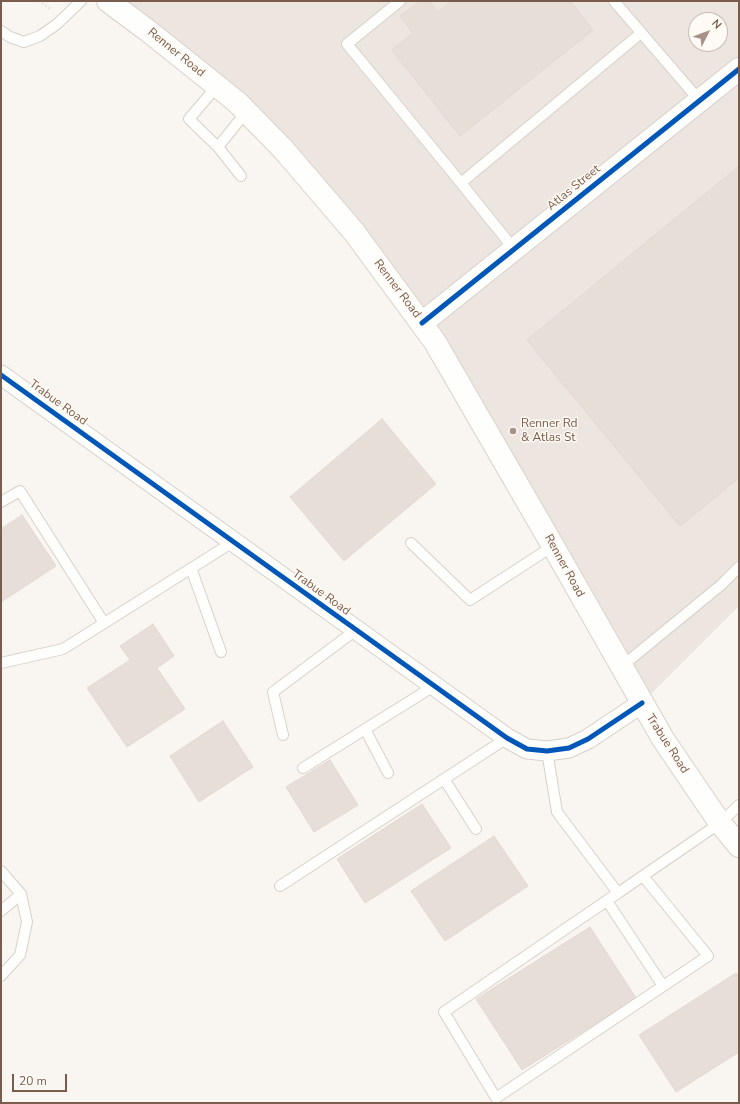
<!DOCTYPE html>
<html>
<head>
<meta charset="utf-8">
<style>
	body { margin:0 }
	#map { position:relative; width:740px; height:1104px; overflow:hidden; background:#f9f5f0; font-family:"Nunito Sans",sans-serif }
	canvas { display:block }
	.frame { position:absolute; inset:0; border:2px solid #7a5c4d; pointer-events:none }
	.north { position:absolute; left:688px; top:12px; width:40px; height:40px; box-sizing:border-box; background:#fffaf3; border:1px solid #cabbb1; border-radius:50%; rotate:48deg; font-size:11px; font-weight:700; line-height:16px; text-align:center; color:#7a5c4d }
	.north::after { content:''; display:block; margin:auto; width:14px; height:18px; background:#a69286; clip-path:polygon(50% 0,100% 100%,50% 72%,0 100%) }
	.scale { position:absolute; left:12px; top:1074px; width:55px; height:18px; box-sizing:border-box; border:2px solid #7a5c4d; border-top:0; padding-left:5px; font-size:12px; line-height:14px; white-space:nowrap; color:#7a5c4d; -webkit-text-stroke:3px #fffaf3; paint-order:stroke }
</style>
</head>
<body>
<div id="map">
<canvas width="740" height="1104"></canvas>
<div class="frame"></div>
<div class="north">N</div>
<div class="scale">20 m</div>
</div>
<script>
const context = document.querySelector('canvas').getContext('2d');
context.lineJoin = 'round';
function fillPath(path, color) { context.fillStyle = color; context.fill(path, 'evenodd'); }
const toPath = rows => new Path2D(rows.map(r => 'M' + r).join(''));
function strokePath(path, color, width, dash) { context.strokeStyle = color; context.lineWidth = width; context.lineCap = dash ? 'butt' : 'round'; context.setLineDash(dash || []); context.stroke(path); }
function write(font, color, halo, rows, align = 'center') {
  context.font = font + ' "Nunito Sans",sans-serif'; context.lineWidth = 3; context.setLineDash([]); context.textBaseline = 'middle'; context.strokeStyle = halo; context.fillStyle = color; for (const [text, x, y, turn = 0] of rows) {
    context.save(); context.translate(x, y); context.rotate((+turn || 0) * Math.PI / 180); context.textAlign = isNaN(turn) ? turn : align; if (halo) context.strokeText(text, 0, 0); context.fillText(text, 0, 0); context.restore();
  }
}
fillPath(toPath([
	[108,1,739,1,739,606,642,703,435,342,283,149],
	[696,20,720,20,720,44,696,44]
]), '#ede5e0');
const building = toPath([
	[420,1,429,1,438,12,451,1,570,1,593,30,460,136,392,50,413,33,400,16,420,1],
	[739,166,739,478,680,526,527,340,739,166],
	[382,419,436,484,344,561,290,497,382,419],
	[22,515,56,566,1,602,1,529,22,515],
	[153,624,174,656,157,668,185,709,127,747,87,688,130,660,120,646,153,624],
	[223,721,253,767,199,802,170,756,223,721],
	[330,760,358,805,314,832,286,787,330,760],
	[422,804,451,848,365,903,337,859,422,804],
	[494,836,528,886,445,941,411,891,494,836],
	[590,927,636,998,522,1070,476,999,590,927],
	[736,973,739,978,739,1052,676,1092,639,1035,736,973]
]);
fillPath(building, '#e6ded7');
strokePath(building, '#e2d8d2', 1);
const service = toPath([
	[400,1,347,44,461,183,641,33],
	[614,1,699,100],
	[1,31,10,37,24,42,40,36,57,24,81,1],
	[217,86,189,119,218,147,246,112],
	[218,147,241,176],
	[461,183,514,249],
	[1,502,20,491,104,623],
	[411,543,470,600,553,546],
	[191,568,221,652],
	[1,663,63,649,233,542],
	[621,667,721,585,739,567],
	[365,729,388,773],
	[283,735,273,692,356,630],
	[547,751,557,812,618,893,720,823,739,805],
	[303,768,434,686],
	[444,779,476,829],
	[1,871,21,894,27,922,20,955,1,976],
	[280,886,507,738],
	[618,893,444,1012,496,1098,708,956,643,876],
	[607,901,663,986],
	[1,911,21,894]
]);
const minor = toPath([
	[1,375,507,738,527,749,547,751,569,748,588,739,642,703]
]);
const tertiary = toPath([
	[422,323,739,69]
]);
const secondary = toPath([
	[108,1,147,30,237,102,283,149,354,232,435,342,553,546,663,739,720,823,739,846]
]);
strokePath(service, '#d7d1cb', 12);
strokePath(minor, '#d7d1cb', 21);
strokePath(tertiary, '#d7d1cb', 24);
strokePath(secondary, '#d9d2cb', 24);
strokePath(toPath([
	[39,1,52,10]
]), '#dcd5d0', 2.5, [1, 3]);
strokePath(service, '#fefefd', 10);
strokePath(minor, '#fefefd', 19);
strokePath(tertiary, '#fefefd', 22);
strokePath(secondary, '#fefefd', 22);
strokePath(toPath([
	[422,323,739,69],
	[1,375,507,738,527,749,547,751,569,748,588,739,642,703]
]), '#0057b8', 5);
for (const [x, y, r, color] of [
	[513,431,4,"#a69286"]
]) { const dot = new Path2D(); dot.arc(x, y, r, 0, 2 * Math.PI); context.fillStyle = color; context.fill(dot); strokePath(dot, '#fffaf3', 1.5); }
write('12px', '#7a5c4d', '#fffaf3', [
	["Renner Road",176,53,39],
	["Atlas Street",574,188,-39],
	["Renner Road",397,289,53],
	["Trabue Road",58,403,36],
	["Renner Road",564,566,61],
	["Trabue Road",321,593,36],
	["Trabue Road",667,744,57]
]);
write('12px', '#7a5c4d', '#fffaf3', [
	["Renner Rd",521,424],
	["& Atlas St",521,438]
], 'left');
</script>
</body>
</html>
